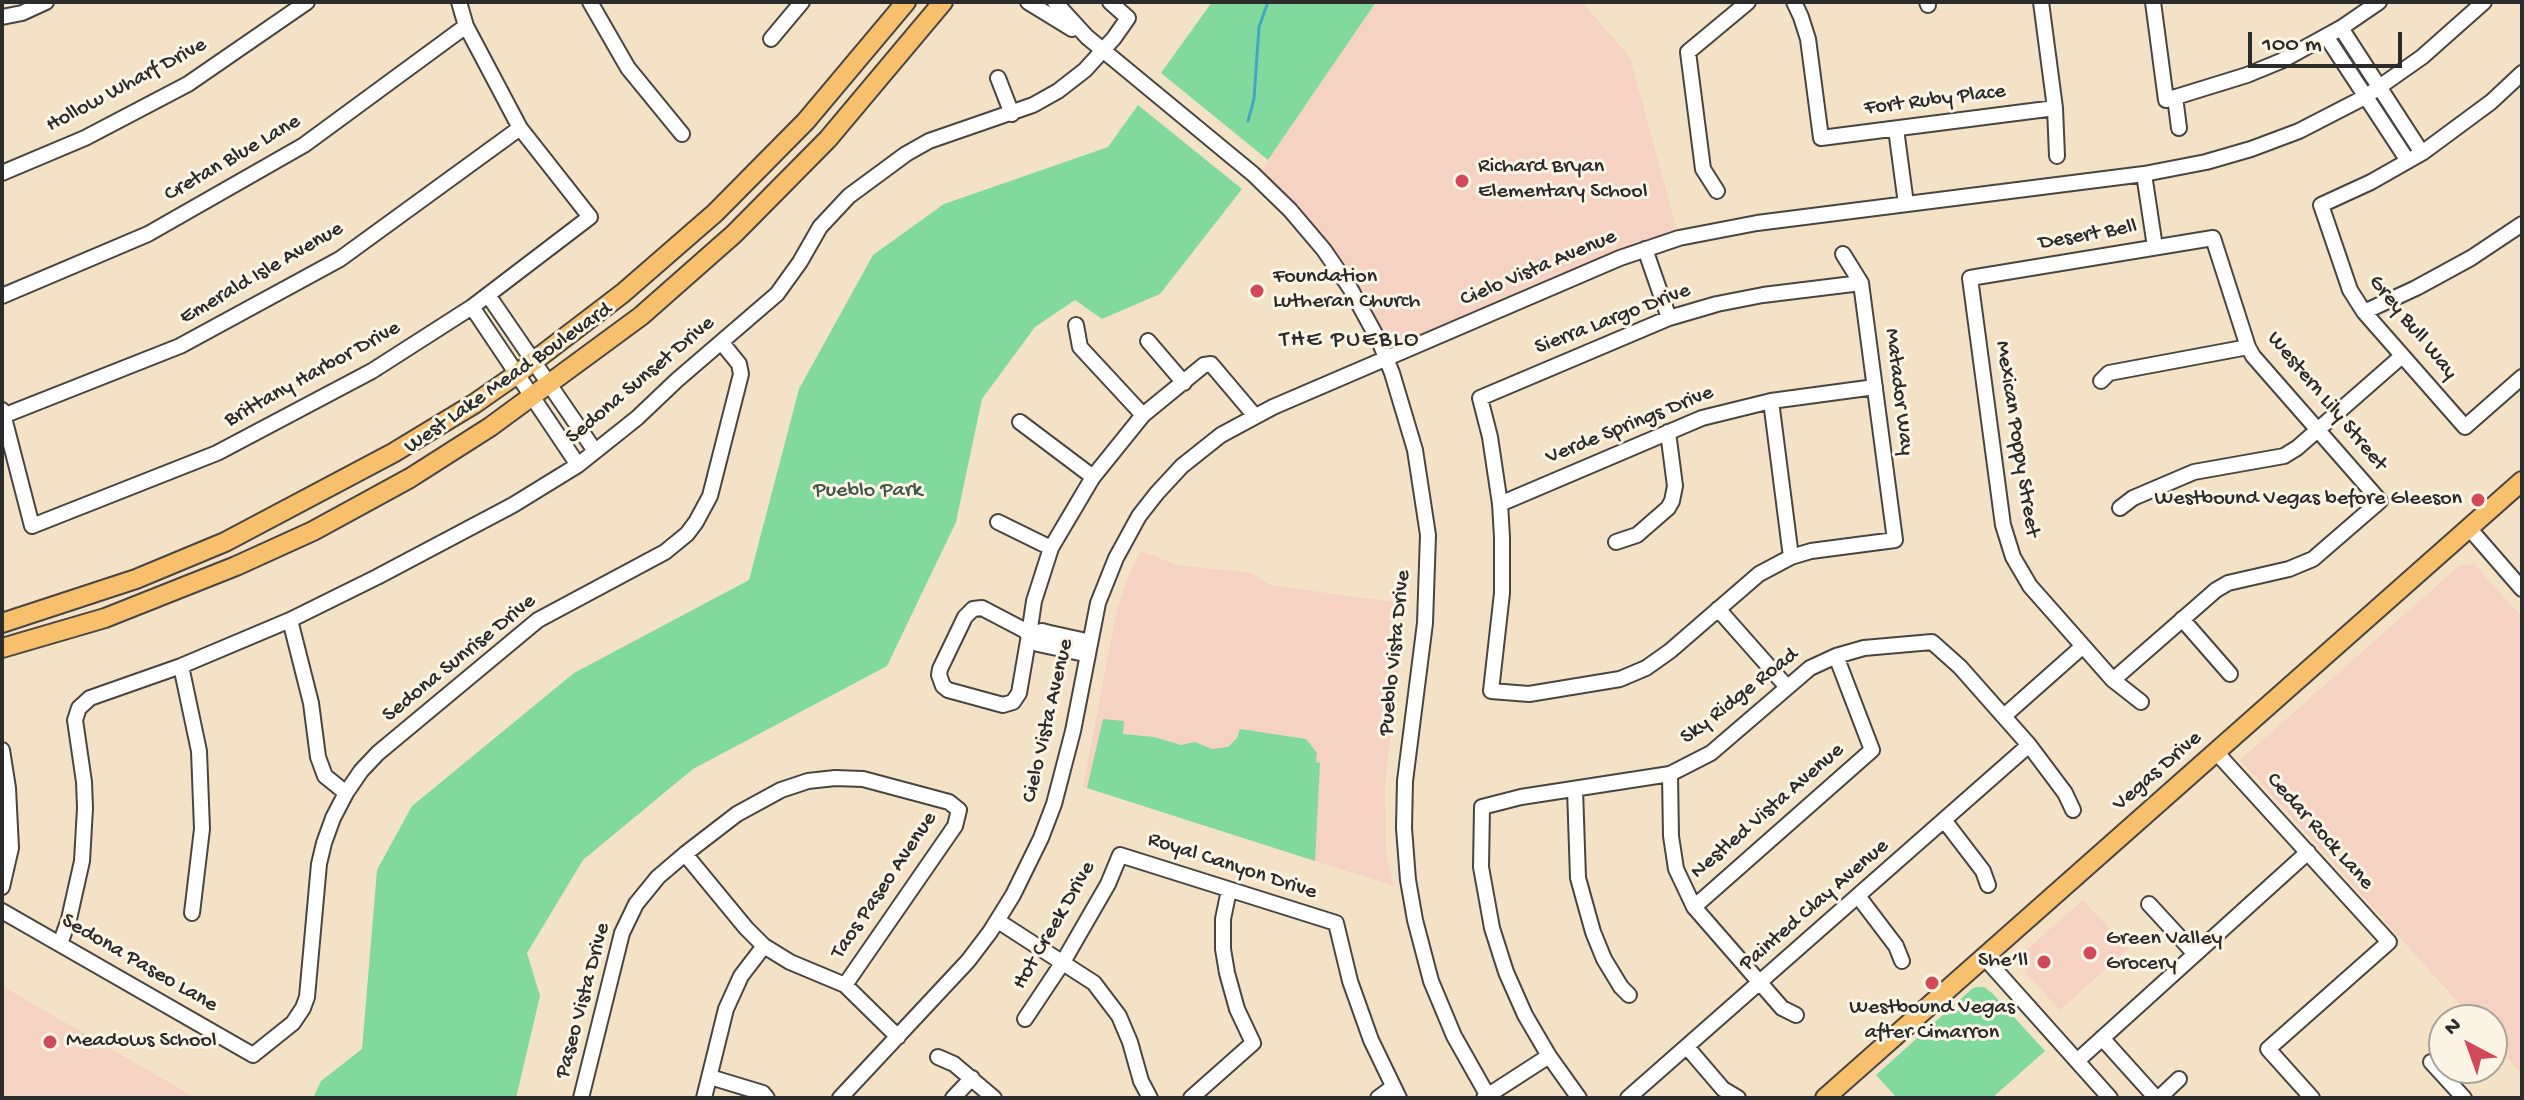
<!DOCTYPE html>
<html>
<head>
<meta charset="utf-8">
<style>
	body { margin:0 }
	#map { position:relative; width:2524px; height:1100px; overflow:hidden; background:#f4e2c6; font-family:"Gochi Hand",sans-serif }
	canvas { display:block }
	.frame { position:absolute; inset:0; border:4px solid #2b2b2b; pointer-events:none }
	.north { position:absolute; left:2428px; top:1004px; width:80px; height:80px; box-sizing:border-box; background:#fcf5e5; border:2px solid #a8a49b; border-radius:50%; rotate:319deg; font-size:22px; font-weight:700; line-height:32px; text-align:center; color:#2b2b2b }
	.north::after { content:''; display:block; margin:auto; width:28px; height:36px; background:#d1495b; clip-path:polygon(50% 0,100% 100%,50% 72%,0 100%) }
	.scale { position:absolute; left:2248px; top:32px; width:154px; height:36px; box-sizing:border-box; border:4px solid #2b2b2b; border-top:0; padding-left:10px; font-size:24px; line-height:28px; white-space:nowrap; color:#2b2b2b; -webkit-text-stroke:6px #fcf5e5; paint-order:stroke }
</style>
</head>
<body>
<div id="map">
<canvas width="2524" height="1100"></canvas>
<div class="frame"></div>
<div class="north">N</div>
<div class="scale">100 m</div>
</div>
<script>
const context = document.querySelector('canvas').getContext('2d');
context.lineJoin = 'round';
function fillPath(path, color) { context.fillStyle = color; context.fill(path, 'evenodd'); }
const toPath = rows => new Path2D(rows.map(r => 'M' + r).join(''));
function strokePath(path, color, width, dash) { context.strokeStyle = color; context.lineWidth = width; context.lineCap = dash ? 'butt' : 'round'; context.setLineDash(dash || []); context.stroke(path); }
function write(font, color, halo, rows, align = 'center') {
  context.font = font + ' "Gochi Hand",sans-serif'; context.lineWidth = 6; context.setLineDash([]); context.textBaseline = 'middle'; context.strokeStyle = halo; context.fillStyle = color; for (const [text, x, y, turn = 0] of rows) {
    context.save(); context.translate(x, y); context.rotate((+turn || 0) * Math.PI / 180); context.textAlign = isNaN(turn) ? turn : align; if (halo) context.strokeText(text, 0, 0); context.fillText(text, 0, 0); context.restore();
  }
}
fillPath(toPath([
	[1376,2,1582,2,1630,57,1679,238,1386,358,1357,300,1257,177],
	[1141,551,1177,565,1252,573,1270,585,1406,604,1385,784,1386,854,1394,886,1083,787,1116,614,1126,582],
	[2474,564,2522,617,2522,1074,2492,1040,2492,1020,2474,1020,2240,760,2459,566],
	[2083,900,2128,949,2060,1010,2026,973,2026,950],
	[2,986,196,1098,2,1098]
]), '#f5d2c2');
fillPath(toPath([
	[1212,2,1376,2,1268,160,1161,73],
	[1138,105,1242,189,1160,294,1102,319,1075,300,1035,327,982,399,956,522,887,666,693,769,583,860,527,953,540,996,516,1098,313,1098,321,1081,362,1049,377,870,412,806,574,673,749,580,799,389,873,255,944,204,1108,147],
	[1103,719,1124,721,1123,734,1154,737,1181,745,1195,742,1212,749,1228,747,1237,738,1240,729,1306,739,1317,753,1316,762,1320,763,1315,861,1087,788],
	[1978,987,1984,987,1992,993,2045,1051,1992,1098,1897,1098,1876,1075,1973,988]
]), '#81d99d');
strokePath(toPath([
	[1248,121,1254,99,1259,27,1268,2]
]), '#43a7c3', 3);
const minor = toPath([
	[590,2,628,68,682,134],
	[1028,2,1072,29],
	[1055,2,1087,37,1253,174,1290,210,1324,250,1350,288,1380,343,1392,373,1415,450,1428,535,1425,623,1405,781,1404,828,1408,880,1415,920,1431,981,1454,1036,1489,1098],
	[1794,2,1801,17,1808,39,1821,138,2055,108],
	[1927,2,1928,5],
	[2041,2,2055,108,2057,156],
	[2153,2,2166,100,2247,75,2281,61,2341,28,2379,2],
	[2,17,22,13,46,2],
	[2341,28,2422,153],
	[2326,36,2408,161],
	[771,39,802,2],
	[2522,73,2491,102,2422,153,2371,182,2321,205,2350,290,2364,312,2465,427,2522,377],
	[998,78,1012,114],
	[2175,97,2179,128],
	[1896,129,1906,204],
	[2,173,85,138,188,84,307,2],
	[2144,174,2155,247],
	[1717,191,1703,169,1688,52,1748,2],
	[1645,249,1669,318],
	[1843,254,1861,283,1895,540,1811,551,1791,557,1759,574,1670,651,1646,668,1620,679,1529,694,1491,691,1502,593,1502,537,1500,504,1490,437,1480,398,1669,318,1717,304,1763,295,1861,283],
	[488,295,595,451],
	[2,296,148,234,304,145,466,26],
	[472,307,578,465],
	[2364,312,2416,288,2471,258,2522,224],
	[1076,325,1080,347,1143,415],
	[1148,341,1184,383],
	[2101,381,2109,373,2248,347],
	[1771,401,1791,557],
	[2,410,32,526,217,453,372,371,472,307,590,217,520,128,466,26,459,2],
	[3,416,180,346,340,259,520,128],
	[1020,422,1093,477],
	[1500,504,1702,418,1771,401,1875,387],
	[2120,508,2133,498,2194,472,2284,456,2297,448,2402,356],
	[998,522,1051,548],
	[2469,528,2522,589],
	[1616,542,1637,535,1668,508,1672,501,1675,486,1668,432],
	[1718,609,1787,687],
	[2182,619,2230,674],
	[290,620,311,703,318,757,325,776,346,793],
	[1029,635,1042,631,1050,633,1082,640,1089,648,1080,653,1038,644,1024,630,982,608,973,609,965,617,940,669,939,675,943,686,948,690,1003,705,1013,702,1019,693,1029,635,1034,601,1051,548,1093,477,1143,415,1204,365,1211,364,1255,416],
	[181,666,199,751,202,829,192,913],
	[2113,680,2216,590,2228,583,2289,569,2313,559,2380,501,2253,356,2248,347,2213,238,1970,278,2003,525,2013,557,2030,586,2113,680,2141,702],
	[2004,716,2083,646],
	[2,750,8,788,11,848,2,887],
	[2216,752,2389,942,2268,1049,2312,1098],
	[1670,774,1671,836,1676,869,1694,907,1782,1008,1796,1015],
	[1575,789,1578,878,1593,932,1604,959,1621,987,1629,995],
	[1944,820,1983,871,1988,885],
	[685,854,746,928,764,946,790,962,845,985,898,1037],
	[1858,896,1896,946,1902,961],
	[2149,904,2195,954],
	[1694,907,1872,750,1836,656],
	[2,911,253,1055,293,1023,303,1008,307,997,319,864,324,843,333,818,346,793,361,771,378,753,538,620,665,552,687,534,696,522,710,496,741,374,739,364,722,343],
	[998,921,1094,983,1119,1016,1130,1042,1141,1081,1150,1098],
	[60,944,69,919,82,861,85,808,84,782,75,720,79,708,90,698,181,666,290,620,377,577,513,505,578,465,637,418,677,380,777,294,800,262,820,227,849,196,906,154,929,141,1033,105,1058,91,1085,70,1114,38,1128,18,1110,2],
	[1984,957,2110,1098],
	[1025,1019,1063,962,1108,884,1120,855,1336,923,1350,981,1371,1040,1399,1098],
	[2102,1038,2156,1098],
	[1687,1047,1723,1089,1738,1098],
	[938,1057,954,1064,994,1098],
	[2077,1061,2308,852],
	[2431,1062,2464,1098],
	[710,1077,763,1093,767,1098],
	[581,1098,622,933,636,904,658,877,685,854,737,814,781,790,808,781,835,778,863,779,949,802,959,810,955,826,845,985],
	[704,1098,726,1009,741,976,764,946],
	[840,1098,968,961,990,932,1013,895,1041,838,1054,804,1073,731,1098,603,1116,558,1139,516,1157,493,1182,466,1221,435,1273,407,1620,258,1679,238,1757,223,2144,174,2206,162,2251,149,2299,131,2365,97,2422,57,2484,2],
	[953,1098,972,1078],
	[1191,1098,1253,1043,1237,1009,1227,973,1223,949,1223,919,1229,890],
	[1378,1098,1393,1087],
	[1484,1098,1549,1056],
	[1579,1098,1549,1056,1525,1015,1506,972,1492,928,1481,867,1482,807,1521,797,1670,774,1711,753,1810,668,1836,656,1864,648,1932,642,1960,667,2029,745,2065,793,2073,810],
	[1628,1098,2029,745],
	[2159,1098,2179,1079]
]);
const major = toPath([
	[2,623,136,579,225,542,393,453,474,404,517,374,623,293,715,213,806,121,906,2],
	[2,648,105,618,236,566,313,531,410,478,490,427,641,316,734,234,828,139,943,2],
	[1825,1098,2522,481]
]);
strokePath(minor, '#494642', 18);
strokePath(major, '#494642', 22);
strokePath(minor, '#fff', 14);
strokePath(major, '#f8bf6c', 18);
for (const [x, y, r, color] of [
	[1462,181,8,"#d1495b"],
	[1257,291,8,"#d1495b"],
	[2478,500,8,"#d1495b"],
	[2090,953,8,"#d1495b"],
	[2044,962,8,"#d1495b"],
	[1932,983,8,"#d1495b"],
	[50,1042,8,"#d1495b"]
]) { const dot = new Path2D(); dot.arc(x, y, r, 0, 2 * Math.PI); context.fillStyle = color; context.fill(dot); strokePath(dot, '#fcf5e5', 3); }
write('22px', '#2b2b2b', '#fcf5e5', [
	["Hollow Wharf Drive",127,86,-28],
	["Fort Ruby Place",1935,101,-7],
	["Cretan Blue Lane",233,159,-30],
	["Desert Bell",2088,236,-10],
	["Cielo Vista Avenue",1539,269,-23],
	["Emerald Isle Avenue",262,274,-30],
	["Sierra Largo Drive",1613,320,-21],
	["Grey Bull Way",2412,328,51],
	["Brittany Harbor Drive",313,375,-29],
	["West Lake Mead Boulevard",509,379,-35],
	["Sedona Sunset Drive",641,381,-40],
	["Matador Way",1898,392,83],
	["Western Lily Street",2326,402,50],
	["Verde Springs Drive",1630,426,-22],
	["Mexican Poppy Street",2016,439,81],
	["Pueblo Vista Drive",1396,653,-84],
	["Sedona Sunrise Drive",460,659,-39],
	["Sky Ridge Road",1740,697,-38],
	["Cielo Vista Avenue",1049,721,-77],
	["Vegas Drive",2158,772,-41],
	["Nestled Vista Avenue",1768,812,-41],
	["Cedar Rock Lane",2319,832,48],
	["Royal Canyon Drive",1232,867,18],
	["Taos Paseo Avenue",885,886,-56],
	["Painted Clay Avenue",1815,906,-41],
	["Hot Creek Drive",1055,926,-60],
	["Sedona Paseo Lane",139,964,30],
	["Paseo Vista Drive",584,1001,-75]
]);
write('22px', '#2b2b2b', '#fcf5e5', [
	["Richard Bryan",1478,168],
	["Elementary School",1478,193],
	["Foundation",1273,278],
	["Lutheran Church",1273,303],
	["Westbound Vegas before Gleeson",2462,500,"right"],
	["Green Valley",2106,940],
	["Grocery",2106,965],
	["She’ll",2028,962,"right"],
	["Westbound Vegas",1932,1009,"center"],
	["after Cimarron",1932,1034,"center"],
	["Meadows School",66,1042]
], 'left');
write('22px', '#405648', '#fcf5e5', [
	["Pueblo Park",868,492]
]);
context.letterSpacing = '2px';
write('24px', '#2b2b2b', '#fcf5e5', [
	["THE PUEBLO",1350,341]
]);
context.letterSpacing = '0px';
</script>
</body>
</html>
